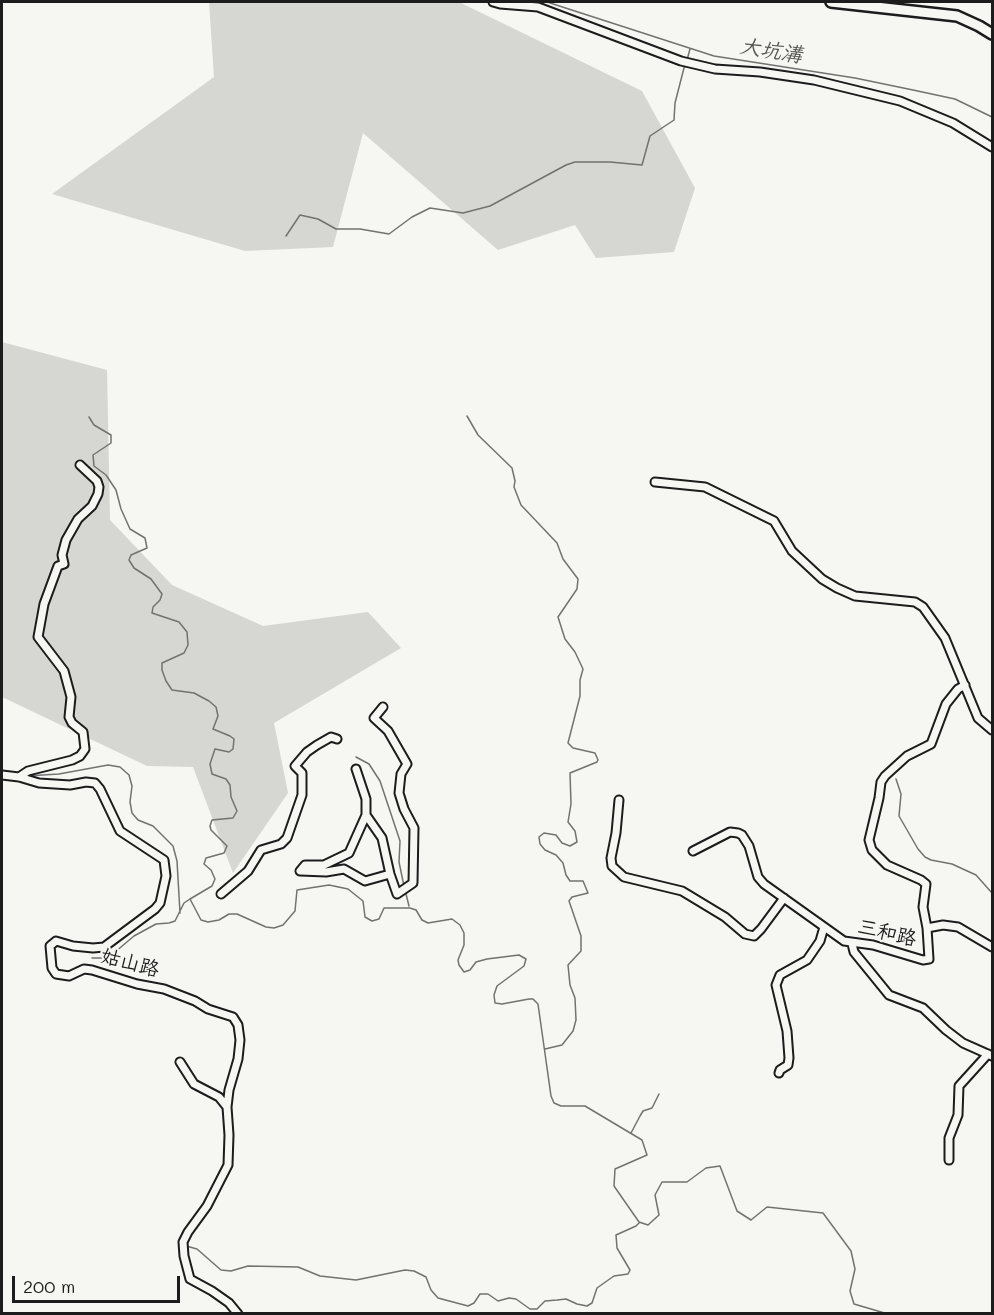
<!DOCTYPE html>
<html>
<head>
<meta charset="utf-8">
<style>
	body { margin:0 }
	#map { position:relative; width:994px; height:1315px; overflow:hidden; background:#f6f6f2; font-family:Mali,sans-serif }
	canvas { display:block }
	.frame { position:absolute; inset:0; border:3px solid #1c1c1c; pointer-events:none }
	.scale { position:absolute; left:12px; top:1276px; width:168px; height:27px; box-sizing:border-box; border:3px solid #1c1c1c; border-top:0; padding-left:8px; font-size:18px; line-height:21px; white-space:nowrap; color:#1c1c1c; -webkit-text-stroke:4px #f6f6f2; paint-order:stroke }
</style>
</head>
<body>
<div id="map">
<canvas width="994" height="1315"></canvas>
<div class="frame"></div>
<div class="scale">200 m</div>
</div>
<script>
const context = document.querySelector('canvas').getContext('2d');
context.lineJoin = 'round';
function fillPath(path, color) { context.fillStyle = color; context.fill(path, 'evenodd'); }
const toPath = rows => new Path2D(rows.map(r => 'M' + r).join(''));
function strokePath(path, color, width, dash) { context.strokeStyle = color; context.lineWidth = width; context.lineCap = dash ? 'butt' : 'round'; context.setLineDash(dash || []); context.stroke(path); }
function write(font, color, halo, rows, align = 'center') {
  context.font = font + ' Mali,"LXGW WenKai TC",sans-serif'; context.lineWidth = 4.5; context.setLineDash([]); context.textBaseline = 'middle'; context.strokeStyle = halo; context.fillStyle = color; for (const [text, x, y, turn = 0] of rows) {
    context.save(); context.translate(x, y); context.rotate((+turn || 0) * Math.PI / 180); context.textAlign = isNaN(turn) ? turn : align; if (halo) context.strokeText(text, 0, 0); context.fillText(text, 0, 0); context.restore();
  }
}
fillPath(toPath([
	[209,2,459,2,642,91,695,188,674,252,596,258,575,225,498,250,363,133,333,247,245,251,52,194,214,77],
	[2,342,107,370,110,520,172,585,263,626,368,612,401,648,274,723,288,793,233,873,193,767,147,766,2,697]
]), '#d6d6d2');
strokePath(toPath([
	[547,2,714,56,855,78,913,90,955,99,992,117],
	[687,60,690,49],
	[286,236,300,215,318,219,336,229,360,229,389,234,412,217,430,208,463,213,490,206,566,165,575,162,610,162,642,165,650,136,674,120,675,103,685,64],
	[467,416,478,435,512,468,515,481,514,487,521,505,557,543,563,559,578,579,577,589,558,617,565,639,575,652,583,669,580,680,580,696,568,743,573,748,595,753,598,760,597,762,570,773,571,804,568,822,575,831,577,842,570,846,562,843,556,835,544,833,539,837,540,844,545,850,556,855,563,863,566,875,570,881,583,881,588,893,572,897,569,901,581,936,581,951,568,965,570,985,575,998,576,1020,573,1031,562,1045,545,1049],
	[89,417,94,425,111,435,111,443,93,455,94,466,106,475,116,490,121,509,130,529,145,538,147,548,131,555,129,560,134,568,151,579,162,594,160,600,153,607,152,613,179,622,187,632,188,645,184,653,162,663,162,670,166,681,172,690,194,693,209,701,216,707,218,716,213,729,230,736,234,739,233,749,229,752,215,749,210,764,212,774,226,779,230,785,231,797,237,811,233,818,212,820,210,826,211,830,227,846,224,853,206,858,204,864,211,870,215,879,212,886,190,899,201,920,208,922,219,920,229,914,237,914,266,927,274,928,283,925,295,911,297,890,329,885,348,889,363,901,365,917,372,921,379,919,384,908,410,908,416,910,422,920,428,923,452,919,460,925,464,933,464,945,458,960,459,965,464,972,470,970,476,962,487,959,519,955,526,959,524,966,497,986,494,995,495,1003,502,1004,529,999,533,999,538,1004,551,1096,554,1103,561,1106,585,1106,642,1140,647,1155,615,1169,614,1186,639,1222,648,1225,659,1215,655,1195,662,1182,687,1182,706,1168,720,1166,737,1211,751,1220,767,1207,823,1213,851,1251,855,1269,850,1291,854,1304,888,1314],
	[356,757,369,764,380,781,400,841,399,862,404,886],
	[26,776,59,774,108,765,120,767,129,775,132,786,130,802,132,813,138,820,153,826,173,846,177,861,180,913],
	[896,779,901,794,899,816,918,849,925,857,931,860,952,864,976,875,992,893],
	[405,890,409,906],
	[92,958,108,958,134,936,156,924,169,923,175,921,184,903,190,899],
	[631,1133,640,1116,643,1111,652,1108,659,1094],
	[186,1246,197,1249,221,1270,231,1271,248,1266,298,1267,320,1276,356,1280,405,1270,414,1271,426,1277,431,1290,438,1298,468,1306,474,1303,480,1294,488,1294,498,1301,509,1298,516,1299,530,1309,537,1309,545,1301,557,1300,566,1299,577,1304,587,1306,592,1303,597,1288,604,1283,614,1276,628,1274,630,1270,617,1248,616,1235,636,1226,639,1223]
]), '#727271', 1.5);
const street = toPath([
	[493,2,500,4,538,7,681,61,715,69,760,72,814,80,900,101,953,123,992,147],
	[655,482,705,487,774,521,792,551,822,579,837,588,855,596,915,602,923,607,945,638,978,718,992,730],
	[356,769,366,799,366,815,349,853,324,865,305,865,300,871,326,872,344,869,365,881,390,874],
	[2,775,19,777,39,783,70,785,86,782,95,783,100,789,120,831,164,860,166,876,160,903,155,909,104,947,93,948,73,946,56,941,50,946,52,968,56,974,69,976,84,969,92,970,137,984,164,989,195,1001,208,1009,233,1017,238,1025,240,1040,238,1059,229,1090,227,1107],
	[19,777,28,771,72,760,80,756,85,749,83,732,72,723,69,717,71,697,64,671,38,637,44,604,58,566,64,564,62,555,66,540,78,519,92,506,98,494,99,487,97,481,80,465],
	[619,800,616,833,611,858,612,866,624,877,682,891,725,917,745,934,754,936,761,929,784,898],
	[366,815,382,838,390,874,397,894,413,883,414,828,404,809,399,793,401,774,407,764,388,731,374,718,383,707],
	[693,851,730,832,738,833,742,835,749,846,758,877,764,884,844,941,873,945,923,960,929,959,927,928,923,907,926,884,921,880,887,865,872,850,869,840,879,798,881,782,885,776,907,756,931,744,946,704,958,689,965,685],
	[221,894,248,871,261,850,281,844,287,838,302,795,302,773,295,766,307,752,317,745,331,737,337,739],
	[927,928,943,925,958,927,992,947],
	[852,944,854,952,889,995,923,1008,946,1030,963,1043,992,1056],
	[180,1062,194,1084,219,1097,227,1107,229,1135,228,1165,207,1206,188,1232,183,1242,184,1256,190,1279,212,1291,229,1303,238,1314],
	[779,1073,780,1070,788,1065,789,1058,787,1031,776,985,780,975,807,960,820,941,824,927],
	[949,1160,949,1138,958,1115,959,1086,988,1054]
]);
const secondary = toPath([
	[831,2,957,16,979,26,992,34]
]);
strokePath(street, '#1c1c1c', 11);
strokePath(secondary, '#1c1c1c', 14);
strokePath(street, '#f6f6f2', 7);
strokePath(secondary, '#f6f6f2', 9);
write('20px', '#1c1c1c', '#f6f6f2', [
	["三和路",887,933,13],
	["姑山路",130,963,15]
]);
write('italic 21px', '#565654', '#f6f6f2', [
	["大坑溝",771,51,9]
]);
</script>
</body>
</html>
